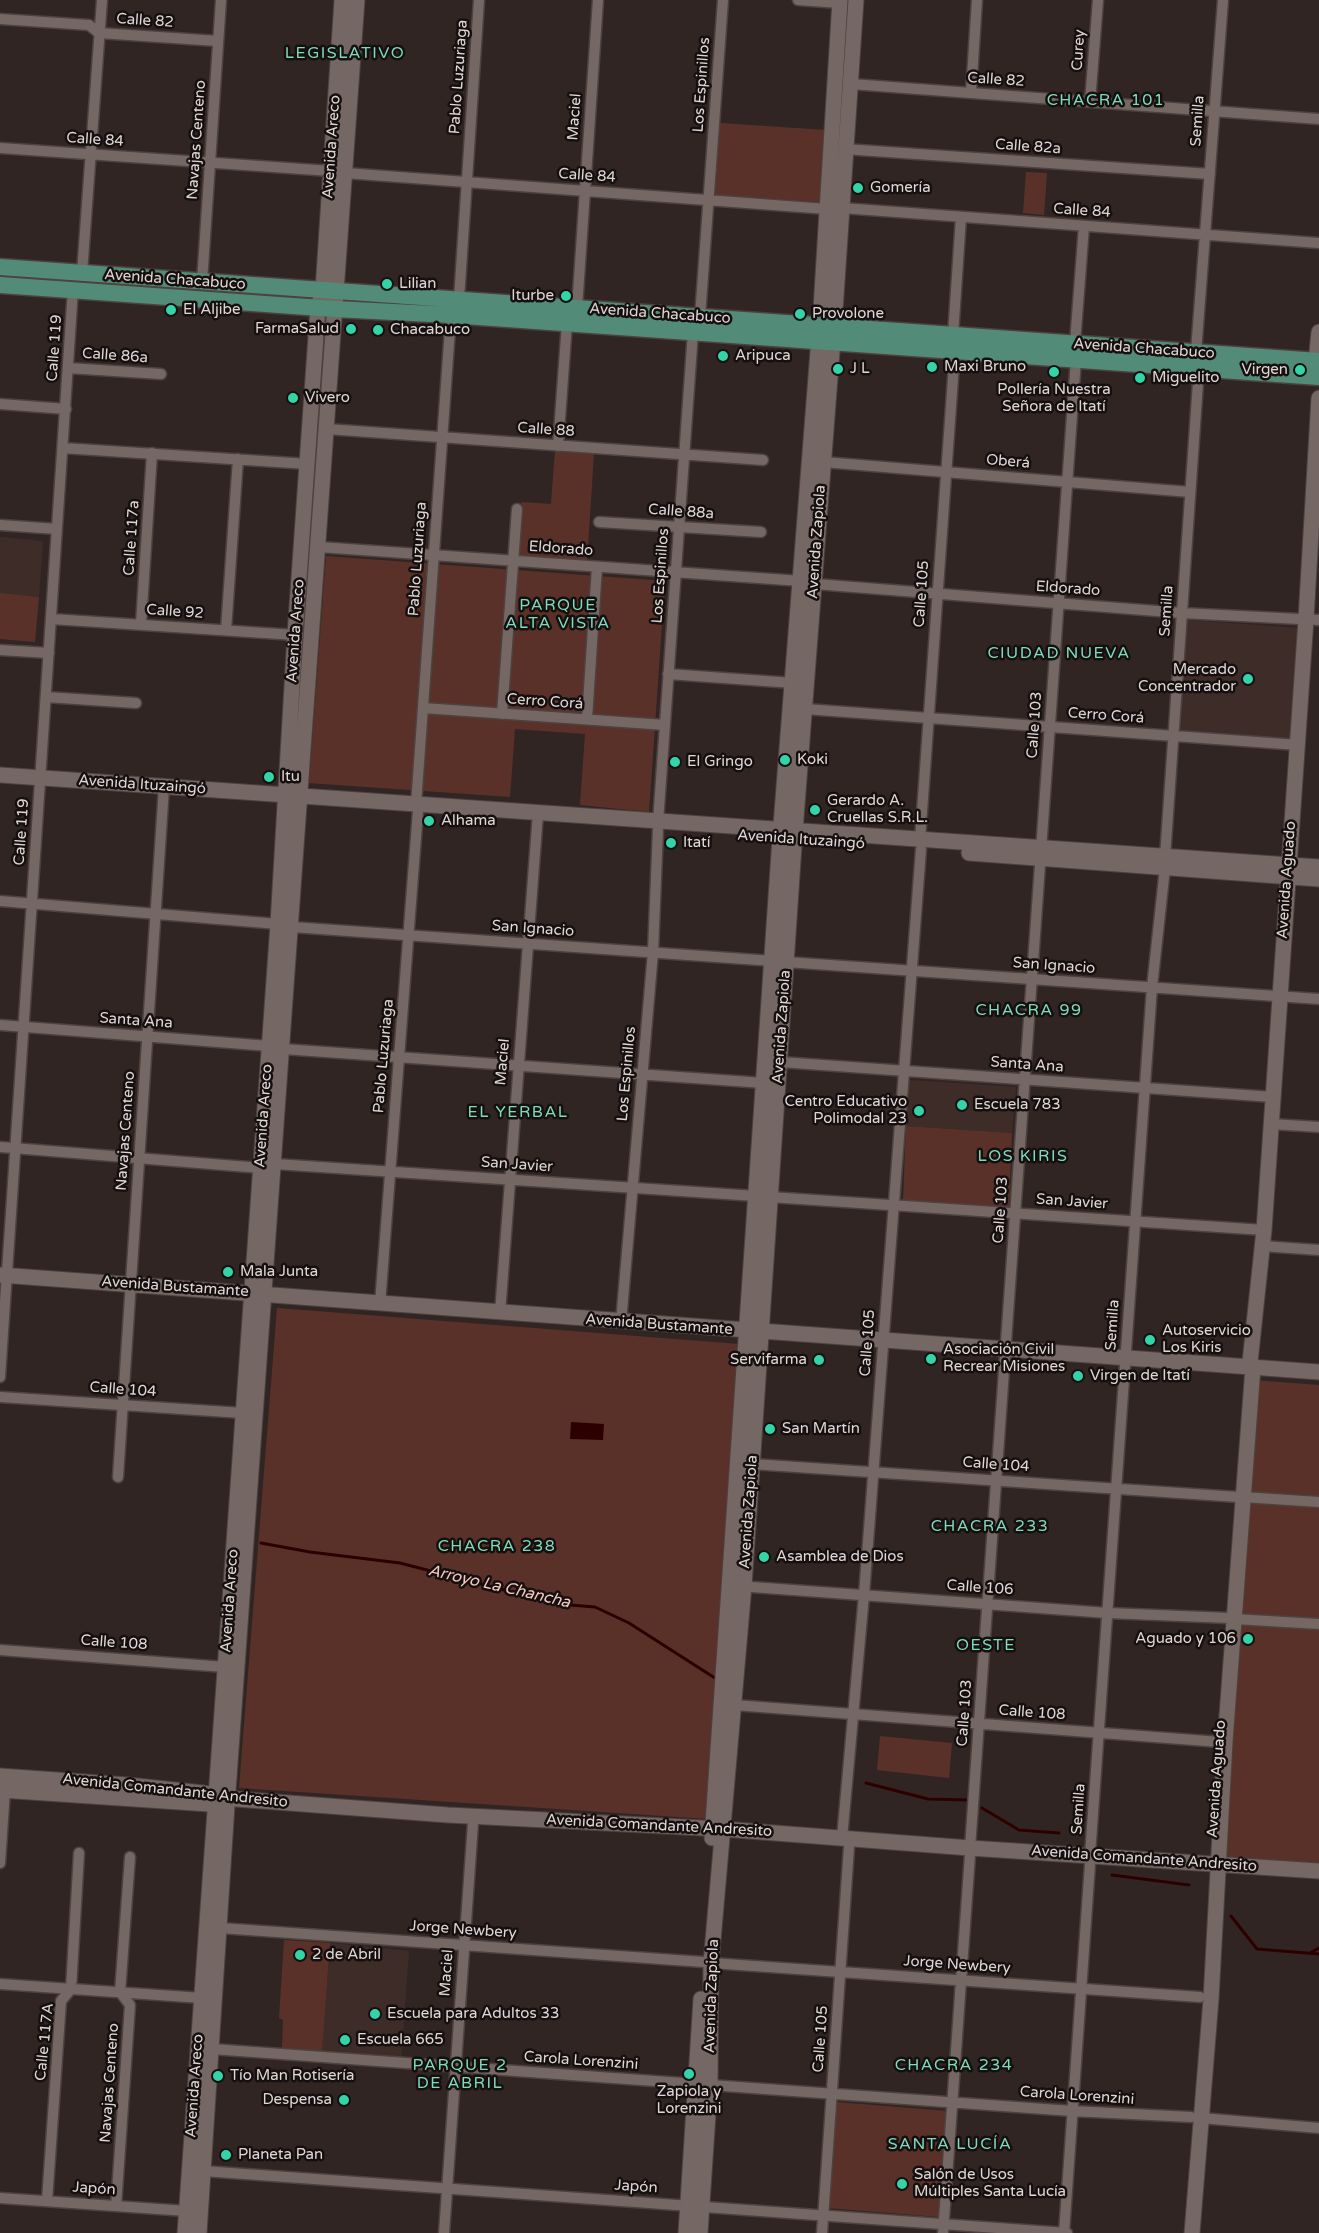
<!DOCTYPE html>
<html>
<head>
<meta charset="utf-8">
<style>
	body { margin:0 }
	canvas { display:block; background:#312523 }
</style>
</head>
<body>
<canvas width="1319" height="2233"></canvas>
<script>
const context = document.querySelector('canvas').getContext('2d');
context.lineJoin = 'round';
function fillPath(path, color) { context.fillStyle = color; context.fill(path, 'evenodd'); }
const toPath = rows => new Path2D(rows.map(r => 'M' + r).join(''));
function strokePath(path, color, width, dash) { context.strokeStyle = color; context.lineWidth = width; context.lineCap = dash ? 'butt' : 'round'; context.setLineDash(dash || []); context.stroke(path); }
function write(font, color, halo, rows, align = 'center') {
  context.font = font + ' "Varela Round",sans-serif'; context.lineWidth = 5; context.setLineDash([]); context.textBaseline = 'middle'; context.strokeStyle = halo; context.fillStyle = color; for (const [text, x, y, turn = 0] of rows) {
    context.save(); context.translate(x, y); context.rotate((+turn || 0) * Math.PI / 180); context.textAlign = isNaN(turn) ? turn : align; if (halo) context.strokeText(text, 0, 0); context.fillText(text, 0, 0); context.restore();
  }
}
fillPath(toPath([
	[0,537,43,541,39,597,0,594],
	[1187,620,1300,628,1292,740,1178,732],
	[909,1080,1016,1087,1012,1133,906,1126],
	[330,1943,409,1951,401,2060,322,2053]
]), '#3e2c29');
fillPath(toPath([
	[720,123,826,130,821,202,715,195],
	[1026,172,1047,173,1044,215,1023,213],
	[0,274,304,295,304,302,0,281],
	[555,450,594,453,587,562,518,557,521,502,551,504],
	[326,556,665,581,649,812,580,805,585,734,515,729,510,797,309,783],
	[0,593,39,597,35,642,0,639],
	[906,1126,1012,1133,1009,1208,903,1201],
	[277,1308,739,1344,709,1819,239,1788],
	[1253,1380,1319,1385,1319,1867,1219,1860],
	[880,1736,952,1743,949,1778,877,1770],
	[284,1940,330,1943,322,2053,282,2049,283,2020,279,2018],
	[836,2102,948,2111,939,2217,828,2208]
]), '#5a3129');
fillPath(toPath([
	[571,1422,604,1424,603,1440,570,1439]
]), '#2d0000');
strokePath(toPath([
	[261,1543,310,1552,400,1563,558,1604,595,1607,629,1623,718,1680],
	[866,1783,928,1799,968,1800],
	[982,1808,1019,1830,1059,1833],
	[1112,1875,1189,1885],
	[1231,1916,1257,1949,1319,1954],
	[1310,1953,1319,1948]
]), '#2d0000', 3);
const street = toPath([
	[798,0,840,3],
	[0,19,89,25,99,33,218,41],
	[851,84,1319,119],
	[971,93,977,0],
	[1090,102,1098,0],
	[0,148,331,171],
	[844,149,1210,174],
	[345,173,827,209],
	[842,208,1319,243],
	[82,273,102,0],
	[202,282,221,0],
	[459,299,479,0],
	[577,308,598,0],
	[700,317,723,0],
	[953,335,961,217],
	[1075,343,1084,226],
	[1196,352,1223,0],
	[68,368,161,374],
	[0,404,66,409],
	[327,429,763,460],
	[558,446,567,323],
	[63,448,308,464],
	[823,462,1190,492],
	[599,522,761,532],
	[0,525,57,529],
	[319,547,801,581],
	[815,584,1182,613,1319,620],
	[52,619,295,635],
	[141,624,152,453],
	[226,630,238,459],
	[0,650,49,653],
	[668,674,793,683],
	[46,697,136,703],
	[423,708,665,725],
	[805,709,1298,745],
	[502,714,517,509],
	[587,719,597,567],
	[416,805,451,315],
	[658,822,693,332],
	[920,840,955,350],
	[1165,857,1199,368],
	[0,901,278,924],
	[292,927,773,961],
	[786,962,1319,999],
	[0,1025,269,1046],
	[283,1049,764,1083],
	[780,1062,1273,1097],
	[1271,1124,1319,1127],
	[0,1147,261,1168],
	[275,1164,756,1196],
	[770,1197,1264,1230],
	[1262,1246,1319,1250],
	[380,1304,418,811],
	[500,1313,538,813],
	[621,1322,653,952,658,829],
	[0,1377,73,289],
	[0,1397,243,1413],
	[752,1464,1238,1497],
	[118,1477,164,787],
	[1242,1497,1319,1502],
	[738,1586,1108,1613,1229,1618],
	[1234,1619,1319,1624],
	[0,1650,225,1667],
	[734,1705,1220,1742],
	[842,1838,864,1595,921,849],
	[970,1848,1076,359],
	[1090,1855,1152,987,1165,868],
	[0,1863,5,1790],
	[220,1928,704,1962],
	[711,1963,1200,1997],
	[0,1984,202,1998],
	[212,2049,696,2084],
	[710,2085,1072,2111,1191,2117],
	[1201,2118,1319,2128],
	[203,2171,1067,2233],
	[0,2198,187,2211],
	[47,2201,61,2001,71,1989,79,1853],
	[116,2206,130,2005,120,1992,130,1857],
	[444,2233,473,1823],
	[822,2233,849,1847],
	[943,2233,970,1855],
	[1064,2233,1090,1864]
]);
const secondary = toPath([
	[1319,332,1316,361,1319,373],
	[0,775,1319,867],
	[969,853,1319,879],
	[0,1275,1319,1372],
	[0,1776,128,1785,203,1793,236,1799,448,1815,723,1829,970,1848,1319,1871],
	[0,1790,224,1805],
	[712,1838,780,838,820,325,840,0],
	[185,2233,278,924,295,635,318,307,323,290,342,0],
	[199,2233,227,1805,357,0],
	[686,2233,701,1999],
	[700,2233,710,2085,711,1963,744,1586,795,831,834,326,856,0],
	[1192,2233,1211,1999,1225,1742,1253,1367,1250,1362,1264,1230,1306,619,1319,398]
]);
const primary = toPath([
	[0,267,1319,361],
	[0,285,335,309,451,315,1319,377]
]);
strokePath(street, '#4d4240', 13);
strokePath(secondary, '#4d4240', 17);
strokePath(primary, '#4d4240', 19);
strokePath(street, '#756764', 10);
strokePath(secondary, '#756764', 15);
strokePath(primary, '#528c78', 16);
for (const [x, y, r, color] of [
	[858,188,6,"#33d4a8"],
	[387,284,6,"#33d4a8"],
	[566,296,6,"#33d4a8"],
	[171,310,6,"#33d4a8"],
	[800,314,6,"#33d4a8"],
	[351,329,6,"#33d4a8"],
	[378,330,6,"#33d4a8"],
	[723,356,6,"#33d4a8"],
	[932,367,6,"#33d4a8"],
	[838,369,6,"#33d4a8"],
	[1300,370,6,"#33d4a8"],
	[1054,372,6,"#33d4a8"],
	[1140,378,6,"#33d4a8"],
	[293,398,6,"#33d4a8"],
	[1248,679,6,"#33d4a8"],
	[785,760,6,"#33d4a8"],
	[675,762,6,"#33d4a8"],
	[269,777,6,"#33d4a8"],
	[815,810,6,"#33d4a8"],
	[429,821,6,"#33d4a8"],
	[671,843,6,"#33d4a8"],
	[962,1105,6,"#33d4a8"],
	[919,1111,6,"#33d4a8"],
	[228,1272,6,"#33d4a8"],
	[1150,1340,6,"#33d4a8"],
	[931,1359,6,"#33d4a8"],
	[819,1360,6,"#33d4a8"],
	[1078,1376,6,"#33d4a8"],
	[770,1429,6,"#33d4a8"],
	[764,1557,6,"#33d4a8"],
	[1248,1639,6,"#33d4a8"],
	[300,1955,6,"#33d4a8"],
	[375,2014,6,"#33d4a8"],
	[345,2040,6,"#33d4a8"],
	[689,2074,6,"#33d4a8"],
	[218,2076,6,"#33d4a8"],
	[344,2100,6,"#33d4a8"],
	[226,2155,6,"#33d4a8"],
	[902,2184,6,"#33d4a8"]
]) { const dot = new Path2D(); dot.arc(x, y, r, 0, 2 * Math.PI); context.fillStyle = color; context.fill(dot); strokePath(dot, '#15100f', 2); }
write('15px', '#e0d7d5', '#15100f', [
	["Calle 82",145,21,4],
	["Curey",1079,50,-86],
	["Pablo Luzuriaga",459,77,-86],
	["Calle 82",996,80,4],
	["Los Espinillos",702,85,-86],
	["Maciel",575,117,-86],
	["Semilla",1198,121,-86],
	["Calle 84",95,140,4],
	["Navajas Centeno",197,140,-86],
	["Avenida Areco",332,147,-86],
	["Calle 82a",1028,147,4],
	["Calle 84",587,176,4],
	["Calle 84",1082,211,4],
	["Avenida Chacabuco",175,280,4],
	["Avenida Chacabuco",660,314,4],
	["Calle 119",55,348,-86],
	["Avenida Chacabuco",1144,349,4],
	["Calle 86a",115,356,4],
	["Calle 88",546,430,4],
	["Oberá",1008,462,5],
	["Calle 88a",681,512,4],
	["Calle 117a",132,538,-86],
	["Avenida Zapiola",817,542,-86],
	["Eldorado",561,549,4],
	["Pablo Luzuriaga",418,559,-86],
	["Los Espinillos",661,576,-86],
	["Eldorado",1068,589,4],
	["Calle 105",922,594,-86],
	["Semilla",1167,611,-86],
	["Calle 92",175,612,4],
	["Avenida Areco",296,631,-86],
	["Cerro Corá",545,702,4],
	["Cerro Corá",1106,716,4],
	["Calle 103",1035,725,-86],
	["Avenida Ituzaingó",142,785,4],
	["Calle 119",22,832,-86],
	["Avenida Ituzaingó",801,840,4],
	["Avenida Aguado",1287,880,-86],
	["San Ignacio",533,929,4],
	["San Ignacio",1054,966,4],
	["Santa Ana",136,1021,4],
	["Avenida Zapiola",782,1027,-86],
	["Pablo Luzuriaga",384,1056,-85],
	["Maciel",503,1062,-85],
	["Santa Ana",1027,1065,4],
	["Los Espinillos",627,1074,-85],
	["Avenida Areco",264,1116,-86],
	["Navajas Centeno",126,1131,-86],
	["San Javier",517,1165,4],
	["San Javier",1072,1202,4],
	["Calle 103",1001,1210,-86],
	["Avenida Bustamante",175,1287,4],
	["Avenida Bustamante",659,1325,4],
	["Semilla",1113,1325,-86],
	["Calle 105",868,1343,-86],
	["Calle 104",123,1390,4],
	["Calle 104",996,1465,4],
	["Avenida Zapiola",749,1512,-86],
	["Calle 106",980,1588,4],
	["Avenida Areco",230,1601,-86],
	["Calle 108",114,1643,4],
	["Calle 103",965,1713,-86],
	["Calle 108",1032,1713,4],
	["Avenida Aguado",1217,1779,-86],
	["Avenida Comandante Andresito",175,1791,6],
	["Semilla",1079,1809,-86],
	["Avenida Comandante Andresito",659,1826,3],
	["Avenida Comandante Andresito",1144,1859,4],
	["Jorge Newbery",463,1930,4],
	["Jorge Newbery",957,1965,4],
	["Maciel",447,1973,-86],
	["Avenida Zapiola",712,1996,-88],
	["Calle 105",821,2039,-86],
	["Calle 117A",45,2042,-84],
	["Carola Lorenzini",581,2061,4],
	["Navajas Centeno",110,2083,-86],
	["Avenida Areco",195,2086,-86],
	["Carola Lorenzini",1077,2096,4],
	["Japón",636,2187,4],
	["Japón",94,2189,4]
]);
write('15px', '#e0d7d5', '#15100f', [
	["Gomería",870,188],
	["Lilian",399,284],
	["Iturbe",554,296,"right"],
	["El Aljibe",183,310],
	["Provolone",812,314],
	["FarmaSalud",339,329,"right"],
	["Chacabuco",390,330],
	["Aripuca",735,356],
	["Maxi Bruno",944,367],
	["J L",850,369],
	["Virgen",1288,370,"right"],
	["Miguelito",1152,378],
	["Pollería Nuestra",1054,390,"center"],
	["Señora de Itatí",1054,407,"center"],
	["Vivero",305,398],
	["Mercado",1236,670,"right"],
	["Concentrador",1236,687,"right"],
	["Koki",797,760],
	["El Gringo",687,762],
	["Itu",281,777],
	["Gerardo A.",827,801],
	["Cruellas S.R.L.",827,818],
	["Alhama",441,821],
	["Itatí",683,843],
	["Centro Educativo",907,1102,"right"],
	["Polimodal 23",907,1119,"right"],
	["Escuela 783",974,1105],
	["Mala Junta",240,1272],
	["Autoservicio",1162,1331],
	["Los Kiris",1162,1348],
	["Asociación Civil",943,1350],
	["Recrear Misiones",943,1367],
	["Servifarma",807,1360,"right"],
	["Virgen de Itatí",1090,1376],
	["San Martín",782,1429],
	["Asamblea de Dios",776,1557],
	["Aguado y 106",1236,1639,"right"],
	["2 de Abril",312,1955],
	["Escuela para Adultos 33",387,2014],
	["Escuela 665",357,2040],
	["Tío Man Rotisería",230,2076],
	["Zapiola y",689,2092,"center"],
	["Lorenzini",689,2109,"center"],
	["Despensa",332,2100,"right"],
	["Planeta Pan",238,2155],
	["Salón de Usos",914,2175],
	["Múltiples Santa Lucía",914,2192]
], 'left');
context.letterSpacing = '1.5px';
write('16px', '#7fdbbb', '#15100f', [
	["LEGISLATIVO",345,54],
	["CHACRA 101",1106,101],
	["PARQUE",558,606],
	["ALTA VISTA",558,624],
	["CIUDAD NUEVA",1059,654],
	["CHACRA 99",1029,1011],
	["EL YERBAL",518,1113],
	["LOS KIRIS",1023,1157],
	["CHACRA 233",990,1527],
	["CHACRA 238",497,1547],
	["OESTE",986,1646],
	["PARQUE 2",460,2066],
	["DE ABRIL",460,2084],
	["CHACRA 234",954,2066],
	["SANTA LUCÍA",950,2145]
]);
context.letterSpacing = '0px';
write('italic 16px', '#f5c9c0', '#15100f', [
	["Arroyo La Chancha",499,1587,13]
]);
</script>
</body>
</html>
